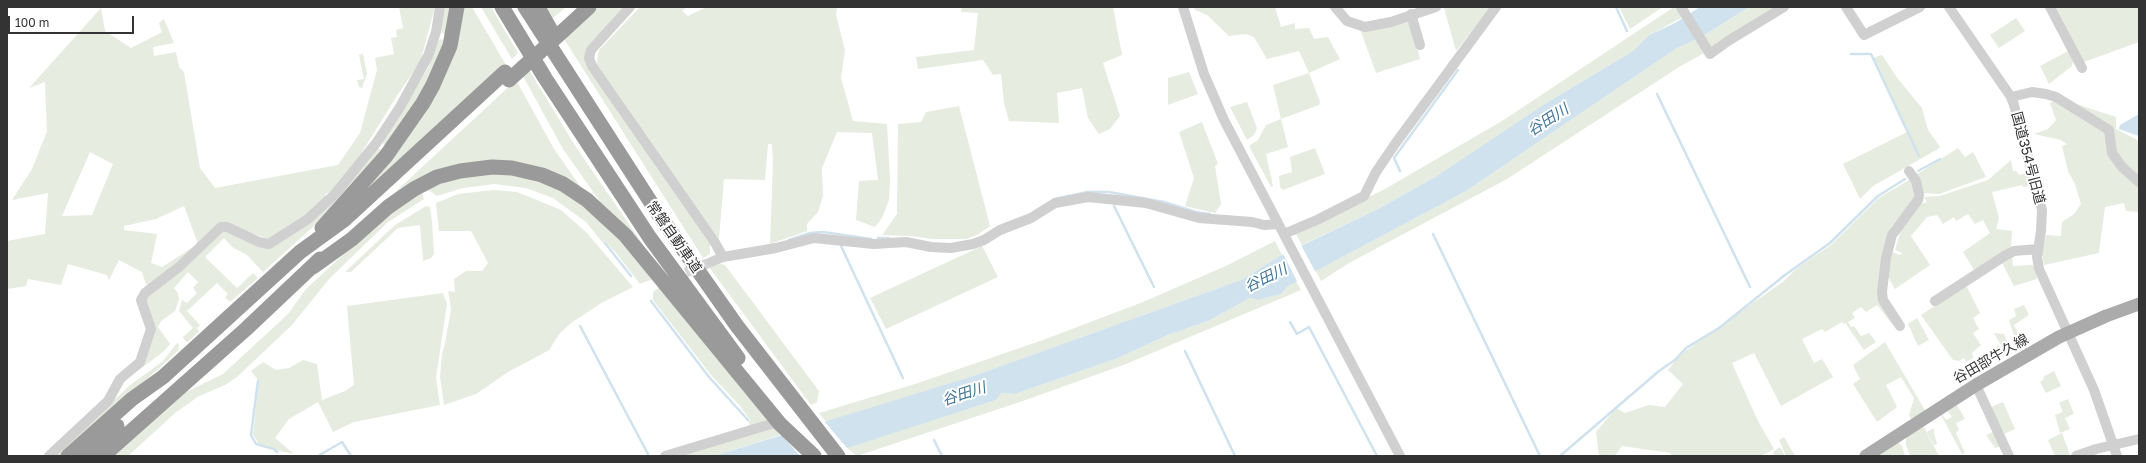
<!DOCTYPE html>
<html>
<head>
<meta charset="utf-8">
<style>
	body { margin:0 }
	#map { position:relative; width:2146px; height:463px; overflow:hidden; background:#fff; font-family:"Golos Text",sans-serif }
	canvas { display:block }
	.frame { position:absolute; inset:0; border:8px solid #333; pointer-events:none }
	.scale { position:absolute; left:8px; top:16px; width:126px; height:18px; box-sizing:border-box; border:2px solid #333; border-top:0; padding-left:5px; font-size:12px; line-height:14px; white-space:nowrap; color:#333; -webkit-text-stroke:3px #fff; paint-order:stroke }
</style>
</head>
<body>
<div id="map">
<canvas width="2146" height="463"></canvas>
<div class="frame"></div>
<div class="scale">100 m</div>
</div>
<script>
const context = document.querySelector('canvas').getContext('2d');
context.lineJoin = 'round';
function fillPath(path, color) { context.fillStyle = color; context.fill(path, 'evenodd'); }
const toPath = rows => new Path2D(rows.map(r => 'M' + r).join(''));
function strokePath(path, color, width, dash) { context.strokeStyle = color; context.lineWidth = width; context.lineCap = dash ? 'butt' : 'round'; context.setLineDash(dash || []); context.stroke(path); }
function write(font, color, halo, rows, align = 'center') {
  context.font = font + ' "Golos Text","Noto Sans JP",sans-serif'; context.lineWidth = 4; context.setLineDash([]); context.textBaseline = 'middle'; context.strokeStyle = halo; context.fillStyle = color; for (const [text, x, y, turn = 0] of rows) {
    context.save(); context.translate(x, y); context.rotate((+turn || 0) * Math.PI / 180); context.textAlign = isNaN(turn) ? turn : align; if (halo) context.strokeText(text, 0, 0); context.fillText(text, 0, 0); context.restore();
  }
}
fillPath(toPath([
	[399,7,435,7,420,63,398,94,349,173,335,190,325,194,327,199,272,240,227,225,151,286,146,284,142,272,119,260,109,280,107,275,68,264,61,285,28,279,26,286,7,289,7,241,45,234,48,193,12,200,32,169,47,131,45,82,29,88,101,8,105,31,131,48,162,32,159,23,164,19,174,43,153,47,154,56,176,52,179,67,184,72,200,168,215,188,338,165,360,133,377,70,375,58,394,54,391,38,397,37,396,30,403,28],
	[90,152,113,164,92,215,62,216],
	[184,206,198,244,162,267,151,263,157,234,124,230,124,226,156,219],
	[445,7,452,7,448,35,442,33,441,27],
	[461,7,472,7,506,65,361,195,411,132],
	[481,7,491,7,518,53,512,59],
	[547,7,566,7,553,18],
	[598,7,626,7,586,58,710,241,710,254,703,258,564,39],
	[640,7,687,7,682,11,688,16,707,7,837,7,836,15,845,50,841,78,853,121,887,124,890,180,889,200,882,218,875,227,856,220,859,181,878,180,872,133,837,132,822,168,823,196,818,212,807,224,807,231,770,244,773,162,772,144,768,144,765,180,724,179,719,239,644,136,596,66,599,50],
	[962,7,1113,7,1122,55,1103,63,1120,116,1110,129,1099,134,1088,118,1082,88,1057,93,1059,123,1009,121,1004,103,1001,74,993,75,983,60,918,69,916,57,974,50,978,13,961,12],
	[1194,7,1275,7,1281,27,1295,23,1295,29,1309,28,1314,39,1328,37,1340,59,1309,73,1320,102,1319,105,1281,119,1288,147,1266,154,1273,186,1271,187,1249,146,1258,140,1266,125,1281,119,1273,85,1309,73,1299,51,1267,59,1254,37,1246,34,1229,36,1207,15,1195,10],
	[1448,7,1491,7,1456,51,1444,8],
	[1619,7,1663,7,1630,29],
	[1674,7,1677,7,1683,17,1649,35,1633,51,1543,105,1435,177,1378,209,1302,245,1295,232,1324,219,1385,189,1502,121],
	[1749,7,1777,7,1711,50,1703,36],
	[2056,7,2139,7,2139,42,2084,62],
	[2016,18,2025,31,1999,48,1990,35],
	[1409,19,1420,59,1376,73,1360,29],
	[441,39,446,41,427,87,386,145,383,144,382,139,428,68,438,41],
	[1696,39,1706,52,1679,67,1507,179,1349,263,1321,281,1316,271,1466,191,1677,48],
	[2068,51,2073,62,2072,66,2049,84,2040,66],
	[363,54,367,74,362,88,359,87,357,80,364,79,359,55],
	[1882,55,1898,79,1922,108,1928,130,1940,147,1938,149,1873,186,1860,199,1843,164,1907,132,1873,58],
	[529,70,576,147,648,252,606,210,563,149,523,76],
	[1189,72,1198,94,1168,105,1168,78],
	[516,80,554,149,580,186,579,189,476,164,378,208],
	[2058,98,2116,117,2116,129,2139,141,2139,212,2126,211,2124,203,2105,207,2099,253,2044,265,2042,254,2046,235,2061,236,2062,222,2074,214,2081,204,2075,184,2068,171,2062,146,2067,144,2061,140,2034,134,2048,129,2056,120,2050,103],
	[1247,102,1257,128,1254,135,1247,140,1230,107],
	[959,106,990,226,977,235,966,239,933,239,910,236,882,235,897,214,898,124,921,122,926,112],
	[1202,122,1218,164,1215,166,1221,204,1215,213,1185,206,1194,178,1179,132],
	[376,148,384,150,334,208,263,272,247,255,232,247,224,238,205,257,237,288,253,273,258,278,230,302,225,297,228,294,217,283,187,311,200,325,197,328,199,331,188,342,185,341,183,337,193,328,179,311,182,300,187,303,197,293,193,288,198,282,188,272,174,288,178,293,179,299,175,311,161,321,158,327,170,344,164,351,126,380,152,336,145,299,225,230,261,246,309,222,332,204],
	[1315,148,1325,174,1283,190,1280,187,1279,176,1292,172,1290,157],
	[1958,148,1965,157,1973,152,1986,177,1939,194,1921,193,1916,175],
	[2011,160,2013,171,2016,171,2019,175,2027,173,2031,186,2023,187,2022,185,1992,192,1999,218,1996,229,2012,231,2011,248,1974,270,1963,252,1990,233,1983,220,1975,224,1968,214,1956,221,1954,217,1943,224,1937,215,1927,217,1911,236,1930,265,1895,289,1888,277,1892,252,1900,255,1902,253,1895,250,1901,230,1920,204,1927,202,1924,197,1940,196,1988,180],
	[497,172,528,177,564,191,605,223,655,278,640,284,617,254,605,241,603,243,586,222,553,198,526,188,494,184,463,188,437,196,427,189,460,177],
	[1911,179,1914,199,1891,227,1881,260,1878,293,1896,324,1892,324,1877,305,1866,312,1861,307,1852,313,1855,318,1848,322,1851,327,1854,326,1861,336,1869,333,1876,342,1864,350,1846,324,1847,322,1844,324,1842,322,1825,332,1822,329,1802,339,1814,363,1822,359,1833,377,1781,406,1754,353,1732,363,1757,419,1774,449,1761,456,1672,456,1670,453,1622,446,1615,456,1599,456,1596,432,1616,408,1625,413,1649,405,1665,407,1683,384,1668,370,1681,354,1784,281,1797,268,1831,245,1880,197],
	[494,190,517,192,561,210,587,233,633,287,603,302,571,323,560,333,549,350,540,355,508,372,476,394,444,405,440,377,442,354,445,344,451,309,448,291,455,292,454,279,466,271,482,271,488,263,471,231,439,231,436,203,458,194],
	[422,193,424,199,388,222,329,279,292,325,237,377,225,385,199,396,175,413,128,456,110,456,180,395,223,374,288,314,306,289,370,230,408,199],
	[426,206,430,207,432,222,434,254,431,258,423,261,420,225,398,228,351,272,345,272,395,225],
	[1275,241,1282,255,1241,280,976,375,826,422,819,413,915,384,1043,340,1143,302,1228,265],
	[982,246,998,277,886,329,870,298],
	[2012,255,2013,266,2033,265,2037,279,2014,286,2001,261],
	[720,264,725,265,819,391,817,402,811,405,709,267],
	[1296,281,1301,290,1126,364,1020,402,857,456,846,447,996,400,1000,393,1015,394,1118,358,1168,335,1208,321,1250,298,1258,300,1281,294,1288,286],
	[1966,285,1980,313,1973,318,1979,329,1973,333,1981,345,1972,353,1973,358,1966,362,1964,358,1959,361,1953,360,1921,315],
	[660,287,743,389,767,420,751,427,748,422,750,420,740,406,711,375,653,300,653,292],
	[443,293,447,304,436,378,440,405,354,422,333,432,318,402,289,419,275,438,294,454,271,449,258,443,253,434,259,381,251,371,263,362,276,370,289,368,303,360,317,364,322,400,345,391,354,385,347,306],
	[2024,305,2029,315,2014,325,2019,336,2015,339,2009,320,2016,316,2014,309],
	[1917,318,1929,340,1918,346,1908,324],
	[1994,333,2004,334,2008,344,2002,347],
	[1885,342,1926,412,1912,421,1909,415,1914,398,1901,377,1886,385,1897,407,1877,422,1853,384,1860,379,1853,365],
	[177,343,179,345,178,351,62,456,54,456,129,386,163,361],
	[1999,345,2002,350,1993,356,1988,352],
	[2054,371,2061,386,2046,393,2040,382,2044,379,2043,377],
	[2068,399,2074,414,2065,418,2070,429,2060,433,2055,415,2063,412,2059,403],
	[2003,402,2015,429,2004,434,1991,407],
	[1957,405,1965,419,1956,423,1959,430,1956,433,1965,453,1962,454,1941,415,1942,414,1946,420,1952,417,1948,411],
	[1922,426,1925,429,1939,456,1910,456,1906,445,1906,437],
	[773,427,780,435,714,456,681,456],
	[1934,428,1934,433,1937,444,1934,445,1927,432],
	[1995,431,2001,446,1995,448,1986,435],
	[2062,433,2070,455,2055,456,2048,440],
	[1784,437,1795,456,1786,456,1779,440],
	[1898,442,1902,446,1905,456,1878,456],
	[1780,447,1785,456,1775,456,1773,452]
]), '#e6ecdf');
fillPath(toPath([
	[1700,7,1749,7,1703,36,1677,48,1466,191,1288,286,1281,294,1258,300,1250,298,1208,321,1168,335,1118,358,1015,394,1001,393,996,400,822,456,714,456,976,375,1241,280,1280,256,1378,209,1435,177,1543,105,1633,51,1649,35,1675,23],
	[2139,114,2139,136,2119,129,2120,125]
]), '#cfe2ee');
fillPath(toPath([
	[1300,243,1316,273,1298,283,1282,252],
	[824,421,848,449,828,456,800,456,781,434]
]), '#fff');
strokePath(toPath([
	[1616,7,1627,31],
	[1851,54,1871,54,1919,156],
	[1657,94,1750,287],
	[1400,171,1394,158,1458,70],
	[1918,171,1940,159],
	[1055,199,1087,192,1109,192,1164,202,1196,212,1210,214],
	[1114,206,1154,287],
	[1433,234,1540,456],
	[878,238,889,238],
	[789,240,810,233,823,232,871,239],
	[605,243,631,276],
	[841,246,903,378],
	[651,301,709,377,748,420],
	[1290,322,1297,334,1309,327,1377,456],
	[580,326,648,454],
	[1185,351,1235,456],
	[258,381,251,435,256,444,274,449,277,452],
	[934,440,942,456],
	[318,456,342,442,351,456],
	[1560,456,1659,371,1675,360,1686,348,1719,328,1785,275,1830,243,1878,196,1905,179]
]), '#cfe2ee', 2.5);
strokePath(toPath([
	[672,278,711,262]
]), '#d6d6d6', 10, [10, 5]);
strokePath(toPath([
	[630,7,591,50,589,58,592,66,714,241,723,257],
	[1183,7,1204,74,1224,120,1400,456],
	[1335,7,1347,21,1365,27,1391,22,1436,7],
	[1681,7,1710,54,1728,41,1784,7],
	[1846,7,1864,35,1920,7],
	[1949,7,2011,97,2014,105,2042,210,2041,231,2037,257,2039,269,2094,390,2117,456],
	[2050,7,2082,68],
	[1411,14,1420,45],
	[2011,97,2032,92,2046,94,2056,97,2109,130,2112,153,2122,167,2139,182],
	[1284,234,1319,219,1364,196,1376,172,1395,144,1496,7],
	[711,262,723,257,776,248,814,238,874,244,906,242,931,247,951,248,973,244,984,240,1000,230,1031,218,1055,203,1088,197,1146,203,1199,218,1252,222,1264,225,1278,224],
	[1935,301,2006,255,2014,251,2038,249],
	[1900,326,1883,300,1882,292,1886,258,1892,235,1918,200,1919,195,1916,181,1909,171],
	[1976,385,2009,456],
	[49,456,108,401,120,379,140,362,151,329,141,300,145,293,179,267,221,227,227,227,259,242,269,244,308,219,335,194,377,142,400,107,428,56,436,32,440,7],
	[665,456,771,424],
	[2076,456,2096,449,2139,439]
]), '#d0d0d0', 10);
strokePath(toPath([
	[1866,456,1976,385,2059,337,2106,316,2139,304]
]), '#ababab', 13);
strokePath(toPath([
	[502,7,545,78,650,238,738,358],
	[525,7,659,215,737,326,838,456],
	[538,7,554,36],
	[563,31,589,7],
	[322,228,386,156,423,103,433,85,450,46,457,7],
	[313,267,352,239,388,207,414,189,437,177,460,171,492,167,512,168,542,175,563,184,587,200,625,235,780,424,814,456],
	[68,456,132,399,163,377,300,252,344,220,505,72],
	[85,456,117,426],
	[103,456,246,329,320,259]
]), '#9a9a9a', 15);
strokePath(toPath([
	[509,80,563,31]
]), '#9a9a9a', 15);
write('14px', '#333', '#fff', [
	["国道354号旧道",2028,158,75],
	["常磐自動車道",674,237,55],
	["谷田部牛久線",1991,359,-30]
]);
write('italic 15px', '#3f7597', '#fff', [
	["谷田川",1548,120,-33],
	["谷田川",1266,278,-26],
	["谷田川",964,394,-18]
]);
</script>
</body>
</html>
